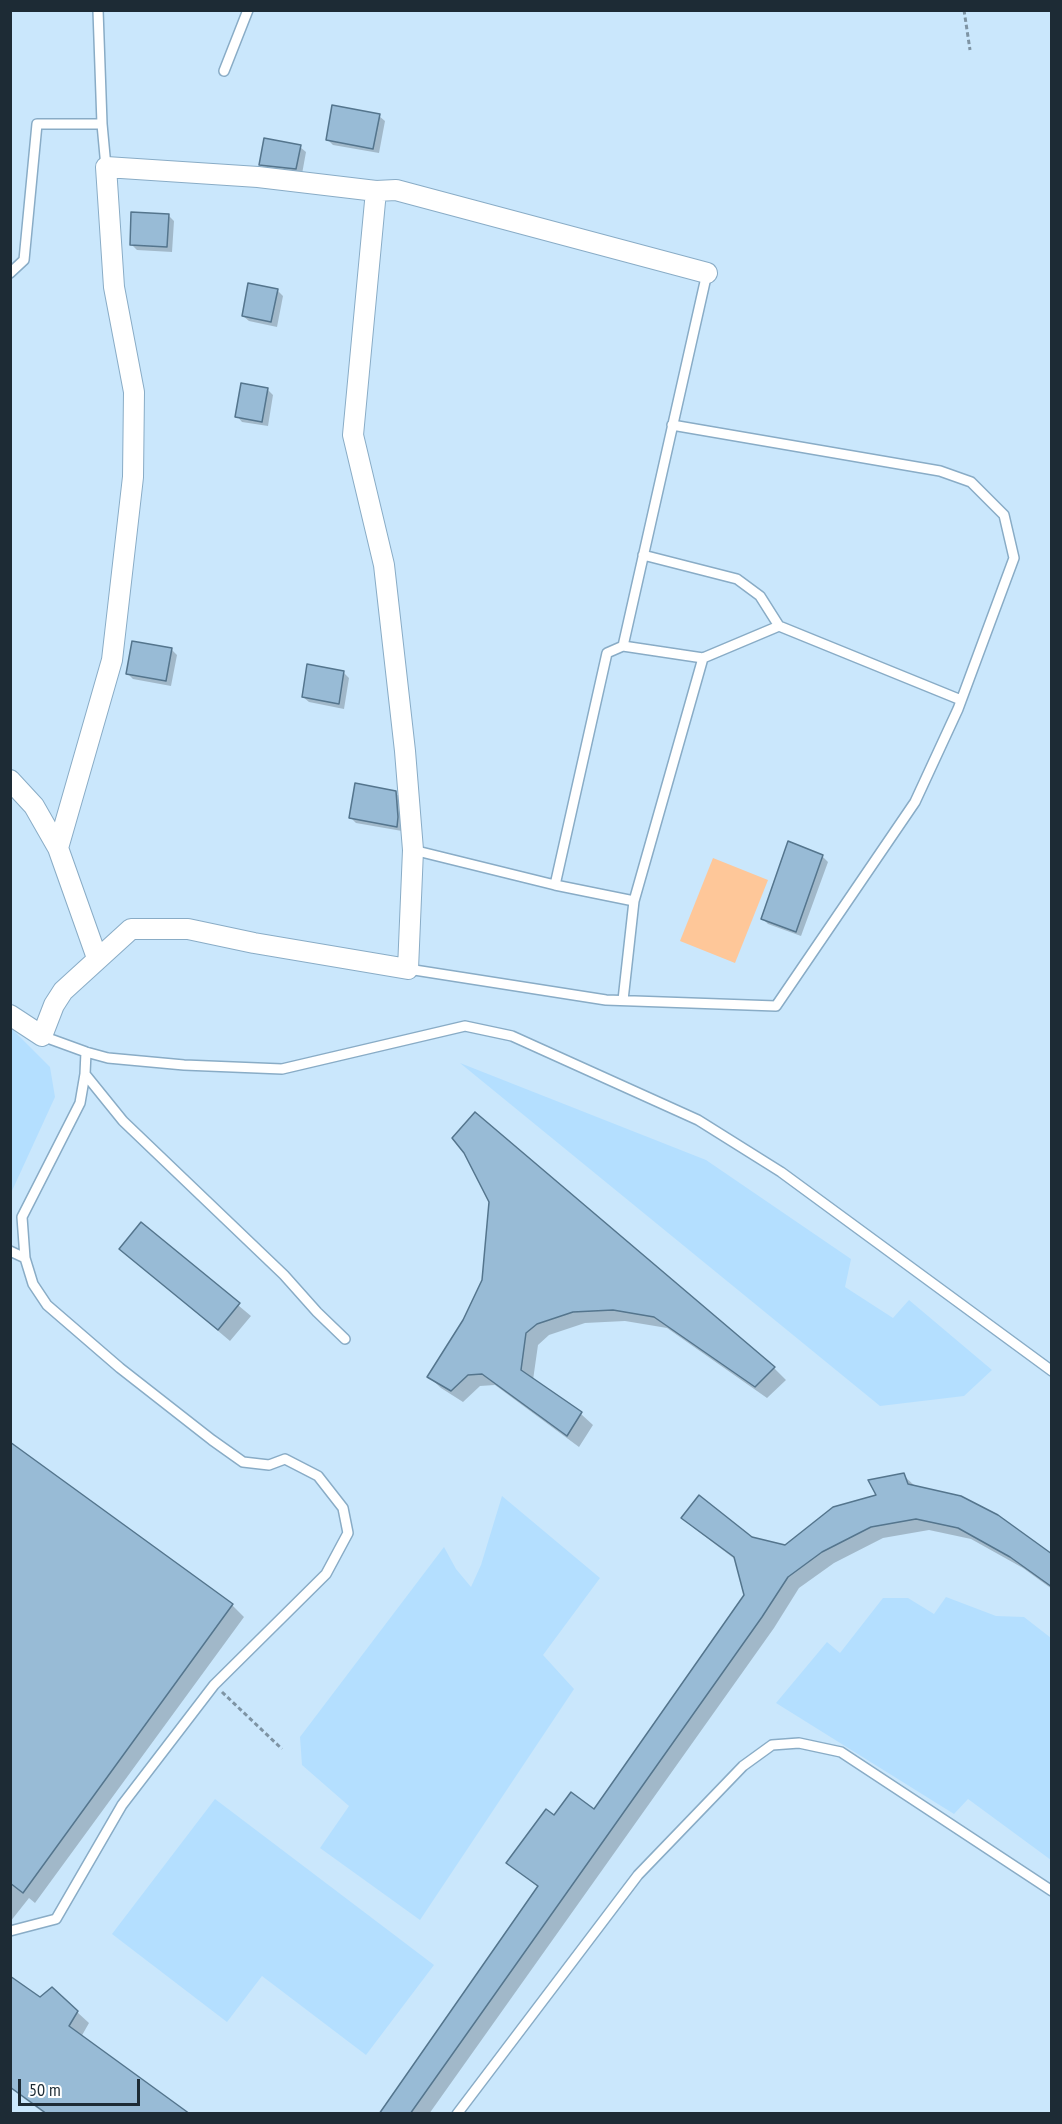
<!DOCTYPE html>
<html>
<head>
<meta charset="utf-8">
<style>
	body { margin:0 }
	#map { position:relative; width:1062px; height:2124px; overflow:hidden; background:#cae7fc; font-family:"PT Sans Narrow",sans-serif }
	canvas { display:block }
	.frame { position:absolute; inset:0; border:12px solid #1d2b35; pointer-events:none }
	.scale { position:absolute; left:18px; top:2079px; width:122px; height:27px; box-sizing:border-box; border:3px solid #1d2b35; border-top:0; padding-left:8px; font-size:18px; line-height:21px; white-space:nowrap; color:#1d2b35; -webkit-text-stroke:4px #fff; paint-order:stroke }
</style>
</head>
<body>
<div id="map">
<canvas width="1062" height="2124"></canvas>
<div class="frame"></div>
<div class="scale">50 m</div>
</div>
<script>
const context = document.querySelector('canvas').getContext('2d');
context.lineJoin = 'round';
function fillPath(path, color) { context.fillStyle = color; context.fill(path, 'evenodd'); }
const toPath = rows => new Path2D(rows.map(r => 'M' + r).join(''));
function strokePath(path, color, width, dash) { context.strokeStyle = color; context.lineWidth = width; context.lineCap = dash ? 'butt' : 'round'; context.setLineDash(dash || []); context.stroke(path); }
fillPath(toPath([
	[11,1028,50,1067,55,1097,11,1193],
	[460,1063,706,1160,851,1259,845,1287,893,1318,909,1300,992,1370,964,1396,880,1406],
	[502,1496,600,1578,543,1655,574,1689,420,1920,320,1848,349,1806,302,1765,300,1737,444,1547,456,1569,471,1587,481,1565],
	[946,1597,996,1616,1024,1617,1051,1638,1051,1860,968,1799,954,1814,776,1703,827,1642,840,1653,883,1598,908,1598,934,1614],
	[215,1799,434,1965,366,2055,262,1976,227,2022,112,1934]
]), '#b4dfff');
fillPath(toPath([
	[713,858,768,880,735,963,680,941]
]), '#fec799');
fillPath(toPath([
	[379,116,385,121,379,153,333,145,327,139],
	[300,147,306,152,302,174,266,170,261,165],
	[168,215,174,221,172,252,137,250,131,244],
	[277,290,283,296,277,327,249,321,243,316],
	[268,390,273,395,268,426,242,422,237,416],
	[171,649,177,655,171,686,133,679,128,674],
	[309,666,344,673,349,678,344,709,309,702,303,697],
	[395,793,401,798,402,831,356,823,350,817],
	[822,856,828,862,801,936,768,924,762,918],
	[475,1114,774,1368,786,1380,767,1398,667,1328,625,1321,585,1323,549,1335,538,1345,533,1380,581,1414,593,1425,579,1447,495,1385,480,1386,463,1402,441,1388,429,1377,465,1321,483,1280,491,1202],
	[141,1224,251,1316,230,1341,121,1249],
	[10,1444,232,1605,244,1617,35,1903,29,1898,10,1922],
	[903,1475,915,1486,1052,1555,1052,1589,1023,1568,971,1539,929,1530,883,1538,834,1563,799,1588,774,1628,429,2114,381,2114,539,1888,508,1863,554,1817,594,1811,746,1595,736,1560,695,1529,683,1518,785,1547,878,1496],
	[10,1978,40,1999,77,2012,89,2023,81,2037,187,2114,45,2114,10,2088]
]), '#0003');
const building = toPath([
	[332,105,380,114,373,149,326,140,332,105],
	[264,138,301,145,296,169,259,165,264,138],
	[131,212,169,214,167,247,130,245,131,212],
	[248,283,278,289,271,322,242,316,248,283],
	[241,383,268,388,262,422,235,417,241,383],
	[132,641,172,648,166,681,126,674,132,641],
	[307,664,344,671,339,704,302,697,307,664],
	[355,783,396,791,398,817,397,827,349,818,355,783],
	[788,841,823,855,796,932,761,919,788,841],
	[475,1112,775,1367,755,1387,654,1317,613,1310,573,1312,537,1324,526,1333,521,1370,582,1412,567,1436,482,1374,468,1375,451,1391,427,1377,463,1320,482,1280,489,1202,464,1153,452,1138,475,1112],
	[141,1222,240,1303,218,1330,119,1249,141,1222],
	[10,1442,233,1604,23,1893,10,1883,10,1442],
	[904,1473,908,1484,961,1496,998,1515,1052,1554,1052,1587,1010,1557,958,1528,916,1519,871,1527,822,1552,788,1577,762,1617,410,2114,379,2114,538,1886,506,1863,546,1809,554,1815,571,1792,594,1809,744,1595,734,1557,681,1518,699,1495,752,1537,785,1545,833,1507,876,1495,868,1480,904,1473],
	[10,1976,40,1997,52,1987,78,2011,69,2026,190,2114,47,2114,10,2087,10,1976]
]);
fillPath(building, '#98bbd6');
strokePath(building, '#54758d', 1.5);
const lane = toPath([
	[224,71,248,10],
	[102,124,106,167],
	[10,273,24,260,37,124,102,124,98,10],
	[643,555,737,579,760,596,779,626],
	[703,658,779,626,961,700],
	[413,850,555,885,634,901],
	[555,885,607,653,623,646],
	[408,969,606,1000,776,1006,915,802,958,709,1014,558,1004,515,971,482,940,471,672,425],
	[623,1000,634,901,703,658,623,646,707,273],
	[42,1036,86,1052,108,1058,184,1065,282,1069,465,1026,512,1036,698,1120,781,1172,1052,1371],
	[85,1074,123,1121,284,1275,317,1312,345,1339],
	[10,1251,25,1258],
	[10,1931,56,1919,122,1805,214,1685,326,1574,348,1533,343,1508,318,1476,285,1459,269,1465,243,1462,212,1440,120,1368,47,1305,33,1284,25,1258,22,1217,80,1103,85,1074,86,1052],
	[457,2114,638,1875,743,1766,772,1745,799,1743,841,1752,1052,1891]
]);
const street = toPath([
	[10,780,34,806,58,848,97,958],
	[58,848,112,660,133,477,134,392,114,287,106,167,258,177,376,191,396,190,707,273],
	[10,1015,42,1036,54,1005,63,991,131,929,188,929,254,943,408,969,413,850,405,751,384,565,353,435,376,191]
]);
strokePath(lane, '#89acc6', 12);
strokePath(street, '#89acc6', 22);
strokePath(toPath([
	[964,10,970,50],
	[222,1692,282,1749]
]), '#7e94a4', 3, [4.5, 3]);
strokePath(lane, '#fff', 9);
strokePath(street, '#fff', 20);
</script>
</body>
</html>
